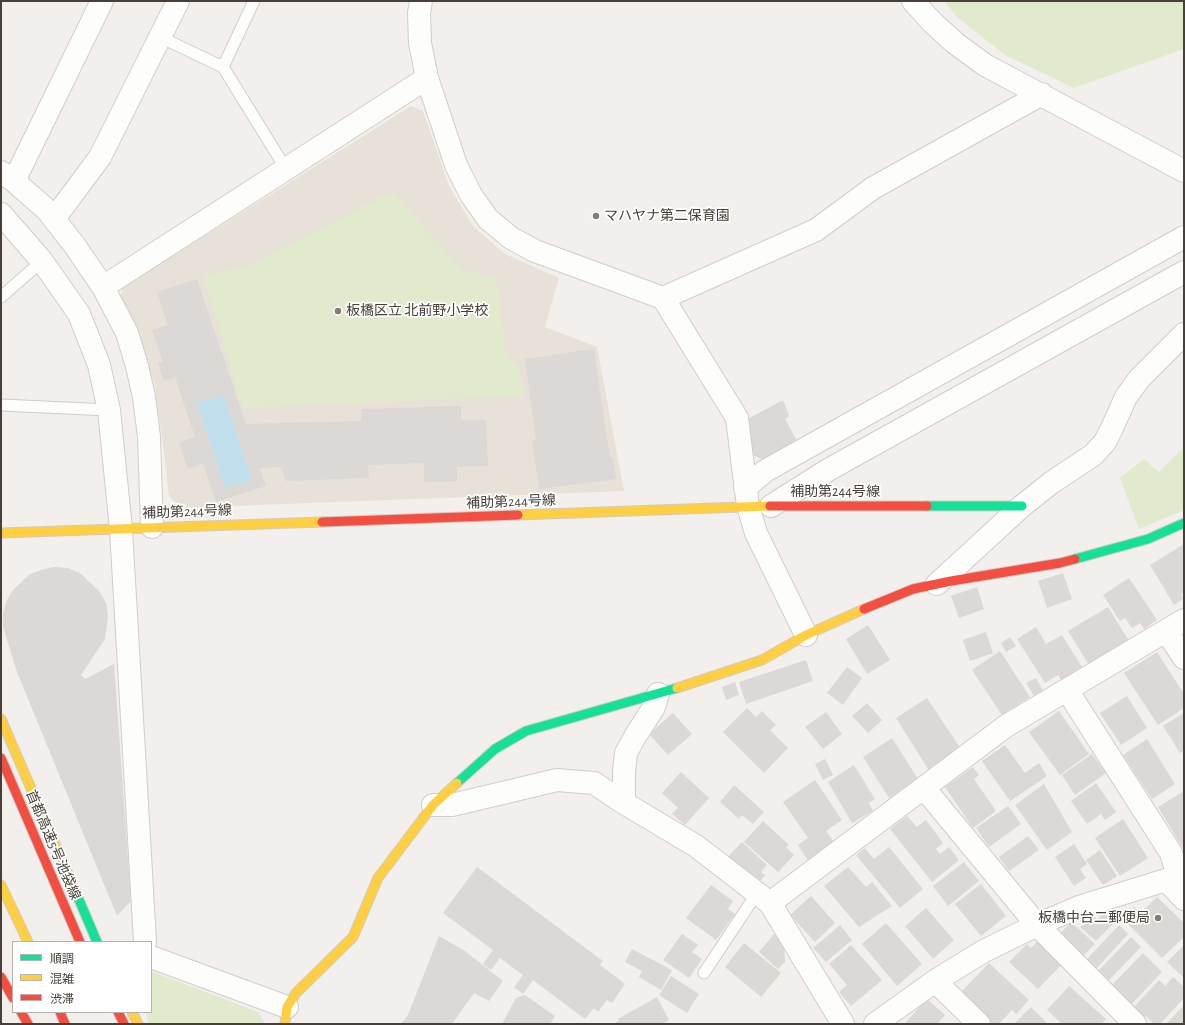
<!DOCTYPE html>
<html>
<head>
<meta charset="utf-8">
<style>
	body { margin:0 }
	#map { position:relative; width:1185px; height:1025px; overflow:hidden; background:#f2efec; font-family:"Alegreya Sans","Noto Sans JP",sans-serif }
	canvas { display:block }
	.frame { position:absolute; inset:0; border:2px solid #484038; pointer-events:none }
	.legend { position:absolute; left:12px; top:941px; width:140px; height:72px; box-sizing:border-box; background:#fff; border:1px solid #b6b3af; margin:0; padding:5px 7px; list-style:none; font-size:12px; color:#484038 }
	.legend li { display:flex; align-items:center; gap:8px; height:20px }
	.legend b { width:20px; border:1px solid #b6b3af }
</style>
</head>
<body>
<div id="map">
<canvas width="1185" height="1025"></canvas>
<div class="frame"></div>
<ul class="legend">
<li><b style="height:5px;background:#16e098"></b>順調</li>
<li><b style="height:5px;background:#ffcf43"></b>混雑</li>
<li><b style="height:5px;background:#f24e42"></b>渋滞</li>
</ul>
</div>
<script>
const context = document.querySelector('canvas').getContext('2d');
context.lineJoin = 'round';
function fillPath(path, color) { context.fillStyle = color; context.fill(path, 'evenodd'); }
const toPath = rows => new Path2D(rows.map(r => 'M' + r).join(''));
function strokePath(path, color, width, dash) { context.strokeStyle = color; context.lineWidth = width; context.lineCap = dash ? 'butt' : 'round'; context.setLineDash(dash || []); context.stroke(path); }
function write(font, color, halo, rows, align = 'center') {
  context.font = font + ' "Alegreya Sans","Noto Sans JP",sans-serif'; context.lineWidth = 3.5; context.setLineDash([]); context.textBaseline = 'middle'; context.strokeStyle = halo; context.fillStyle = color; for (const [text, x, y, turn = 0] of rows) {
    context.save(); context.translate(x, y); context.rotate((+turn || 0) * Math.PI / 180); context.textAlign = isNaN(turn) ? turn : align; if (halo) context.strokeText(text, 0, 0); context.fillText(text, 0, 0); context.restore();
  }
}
fillPath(toPath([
	[411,106,423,111,449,186,473,226,505,254,559,278,545,327,597,347,624,491,181,508,169,496,164,452,154,382,121,296,122,288]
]), '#e8e1d8');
fillPath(toPath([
	[944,1,1184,1,1184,49,1074,88,1005,55,957,17],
	[392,192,462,269,496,278,506,355,519,368,524,396,243,408,203,276,248,266],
	[1184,447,1184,510,1139,529,1120,478,1144,459,1159,472],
	[151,971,258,1012,265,1024,148,1024,146,1012,151,1012]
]), '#e2eace');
fillPath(toPath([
	[224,395,252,480,225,488,197,403]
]), '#c0e0ed');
fillPath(toPath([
	[197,279,246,424,361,421,361,409,461,406,461,420,486,420,488,466,457,467,457,481,424,482,424,463,368,465,369,478,286,481,281,467,260,468,266,486,216,502,203,463,188,469,179,443,195,437,175,377,164,381,158,363,163,362,152,330,168,325,157,292],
	[224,395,252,480,225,488,197,403],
	[594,349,610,458,613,457,616,479,539,489,532,440,536,440,525,359],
	[781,401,784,402,789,416,785,419,797,441,766,461,753,455,748,419],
	[1184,544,1184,592,1181,594,1183,599,1174,605,1150,565],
	[54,567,68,568,80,573,99,591,106,603,108,616,105,639,81,675,85,679,114,664,131,901,117,916,17,672,3,627,3,614,6,602,12,591,30,574,41,570],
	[1063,573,1072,599,1047,608,1038,581],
	[1129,578,1157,620,1144,629,1140,623,1132,628,1125,618,1120,621,1103,595],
	[977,587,984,609,959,618,951,596],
	[1108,607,1129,641,1089,665,1068,631],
	[868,625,890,660,867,674,846,639],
	[1036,627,1046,644,1062,635,1083,669,1062,681,1058,675,1045,683,1017,639],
	[986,632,993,653,970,661,963,640],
	[1010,637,1016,646,1006,652,1001,643],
	[1000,651,1030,697,1002,715,972,670],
	[1157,652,1184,694,1184,708,1158,725,1124,673],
	[806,660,813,681,746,704,739,682],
	[847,667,862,678,843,705,827,693],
	[1036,678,1046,696,1037,701,1026,683],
	[735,682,739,695,726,700,722,687],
	[1127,696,1147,728,1121,745,1100,713],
	[927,698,961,749,928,769,896,718],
	[867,703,882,720,868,733,852,716],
	[747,708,756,717,762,711,776,725,770,730,788,748,764,773,723,732],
	[1059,711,1089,754,1060,775,1029,732],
	[826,712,842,734,823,749,805,727],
	[673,713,692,734,668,755,649,734],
	[1184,713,1184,751,1180,753,1163,726],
	[892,738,918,779,889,798,863,757],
	[1147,739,1175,784,1152,799,1123,755],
	[1005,745,1025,773,1039,763,1047,776,1010,801,982,761],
	[1092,754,1106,773,1075,795,1062,775],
	[825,759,833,775,823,780,815,764],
	[854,765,875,799,869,803,873,811,852,823,828,782],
	[973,767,979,775,974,779,996,811,973,828,945,787],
	[681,772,709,798,685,825,672,814,678,808,662,793],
	[815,780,842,820,826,831,834,842,815,854,819,859,811,865,798,845,808,838,783,802],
	[1096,783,1116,812,1105,820,1101,814,1087,824,1071,801],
	[1044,784,1072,832,1047,850,1015,805],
	[734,785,764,812,753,824,742,815,739,819,720,802],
	[1184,791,1184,850,1158,807],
	[1008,806,1021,824,989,847,976,828],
	[907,816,917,827,926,820,943,843,936,849,940,854,949,847,959,860,932,882,890,829],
	[1123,819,1148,858,1120,876,1095,838],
	[763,821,789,845,786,847,794,855,778,872,744,842],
	[1028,836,1039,850,1009,871,999,857],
	[742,842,767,865,761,872,765,875,757,885,727,858],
	[1074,844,1087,864,1080,869,1086,878,1074,886,1055,857],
	[889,847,923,889,900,908,856,855,865,848,874,859],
	[1100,850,1117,876,1103,885,1086,860],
	[964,862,979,881,948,906,933,886],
	[477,867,603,961,600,965,625,984,612,1003,607,1000,598,1012,594,1008,585,1019,533,980,523,994,514,987,523,975,500,958,491,970,483,964,493,950,443,913],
	[848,867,866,887,872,882,892,906,859,927,824,886],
	[981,884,1006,916,981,936,955,904],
	[711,885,733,901,728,909,735,914,716,940,686,918],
	[811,896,835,923,815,942,790,915],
	[1157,897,1184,923,1184,937,1162,958,1122,918,1134,907,1140,913],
	[926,908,954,940,933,959,905,926],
	[1106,910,1116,921,1096,941,1080,927,1093,915,1097,920],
	[1071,922,1095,944,1079,960,1056,938],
	[886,923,922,964,897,986,862,944],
	[840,925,852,940,826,962,813,948],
	[1119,925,1128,934,1095,970,1085,961],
	[682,934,698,945,692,952,702,959,689,978,663,960],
	[774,934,784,943,785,962,778,969,759,952],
	[439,936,465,951,503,981,489,1001,474,993,452,1024,401,1024,408,1015],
	[1131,937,1141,947,1109,980,1099,970],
	[1038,941,1062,964,1038,989,1009,962,1027,944,1031,948],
	[744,943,781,973,761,997,725,967],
	[851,945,882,980,851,1006,839,992,847,985,829,964],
	[1184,945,1184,978,1167,962],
	[632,949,672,970,661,990,639,977,642,971,625,962],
	[1143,953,1162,972,1130,1006,1110,987],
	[989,963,1029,1000,1016,1014,1012,1010,999,1024,993,1024,960,993],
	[671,976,699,994,687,1013,659,995],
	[1173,977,1184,987,1184,998,1160,1024,1154,1024,1146,1016,1143,1019,1133,1008,1159,980,1165,986],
	[1069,986,1106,1019,1101,1024,1062,1024,1047,1010],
	[525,995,555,1016,550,1024,502,1024,516,998],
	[657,997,669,1020,662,1024,613,1024,619,1021,618,1019],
	[927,999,945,1015,937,1024,908,1024,906,1022],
	[1184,1005,1184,1024,1168,1024,1167,1023],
	[1031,1007,1046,1022,1044,1024,1014,1024]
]), '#dcd8d5');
const lane = toPath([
	[160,37,223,67,286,169],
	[223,67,254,1],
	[1,297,42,261],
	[1,405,109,410],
	[704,973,757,893]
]);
const street = toPath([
	[421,1,419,13,420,43,427,78,456,165,471,195,488,219,511,238,535,251,663,298,737,418,748,506,756,533,806,635],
	[913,1,933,23,955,43,985,65,1184,171],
	[1,172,14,181,47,210,75,246,103,287,127,333,137,366,144,397,149,437,152,527],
	[14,181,102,1],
	[1,214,42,261,79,314,99,365,109,410,121,529,145,942],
	[54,219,100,157,178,1],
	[103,287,427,78],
	[663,298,816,230,873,188,1042,94],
	[745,488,765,471,1184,237],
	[771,506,828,470,1184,272],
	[937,584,1022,506,1051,483,1093,455,1105,442,1112,428,1126,397,1139,379,1184,334],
	[1166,631,1184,658],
	[1067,690,1171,853,1178,876],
	[924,788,1037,925,1135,1024],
	[624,803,624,772,626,753,636,735,654,707,658,694],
	[433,805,452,805,557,780,594,783,624,803,696,846,770,903,843,1024],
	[1166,880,1184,899],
	[770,903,1006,726,1184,620],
	[151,957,287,1007],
	[935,981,979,1024],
	[875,1024,935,981,984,951,1037,925,1079,907,1166,880,1184,874]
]);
const fast = toPath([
	[927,506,1022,506],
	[1075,559,1148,539,1184,523],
	[457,783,495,749,526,731,677,688],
	[74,888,97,942]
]);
const slow = toPath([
	[518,515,770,506],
	[1,533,322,522],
	[677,688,762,660,806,635,864,609],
	[1,719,74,888],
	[1,885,28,942],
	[132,1012,138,1024],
	[285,1024,287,1007,296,993,353,937,378,878,433,805,457,783]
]);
const jam = toPath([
	[770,506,927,506],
	[322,522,518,515],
	[864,609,913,589,951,581,1060,563,1075,559],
	[1,758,80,942],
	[1,977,13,998],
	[21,1012,28,1024],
	[60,1012,65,1024],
	[118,1012,124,1024]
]);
strokePath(lane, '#d0cdca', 13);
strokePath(street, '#d0cdca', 24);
strokePath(fast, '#d0cbc3', 11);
strokePath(slow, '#d0cbc3', 11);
strokePath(jam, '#d0cbc3', 11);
strokePath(lane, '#fdfdfc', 11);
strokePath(street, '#fdfdfc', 22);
strokePath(fast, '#16e098', 9);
strokePath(slow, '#ffcf43', 9);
strokePath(jam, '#f24e42', 9);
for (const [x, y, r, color] of [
	[596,216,4,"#847d77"],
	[338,311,4,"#847d77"],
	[1158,918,4,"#847d77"]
]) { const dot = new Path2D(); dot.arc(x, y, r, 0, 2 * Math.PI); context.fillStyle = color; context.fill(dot); strokePath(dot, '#fff', 1.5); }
write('14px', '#484038', '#fff', [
	["マハヤナ第二保育園",604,216],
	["板橋区立 北前野小学校",346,311],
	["板橋中台二郵便局",1150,918,"right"]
], 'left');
write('14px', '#484038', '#fff', [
	["補助第244号線",835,492],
	["補助第244号線",511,502,-2],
	["補助第244号線",187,512,-2],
	["首都高速5号池袋線",53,845,67]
]);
</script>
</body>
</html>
